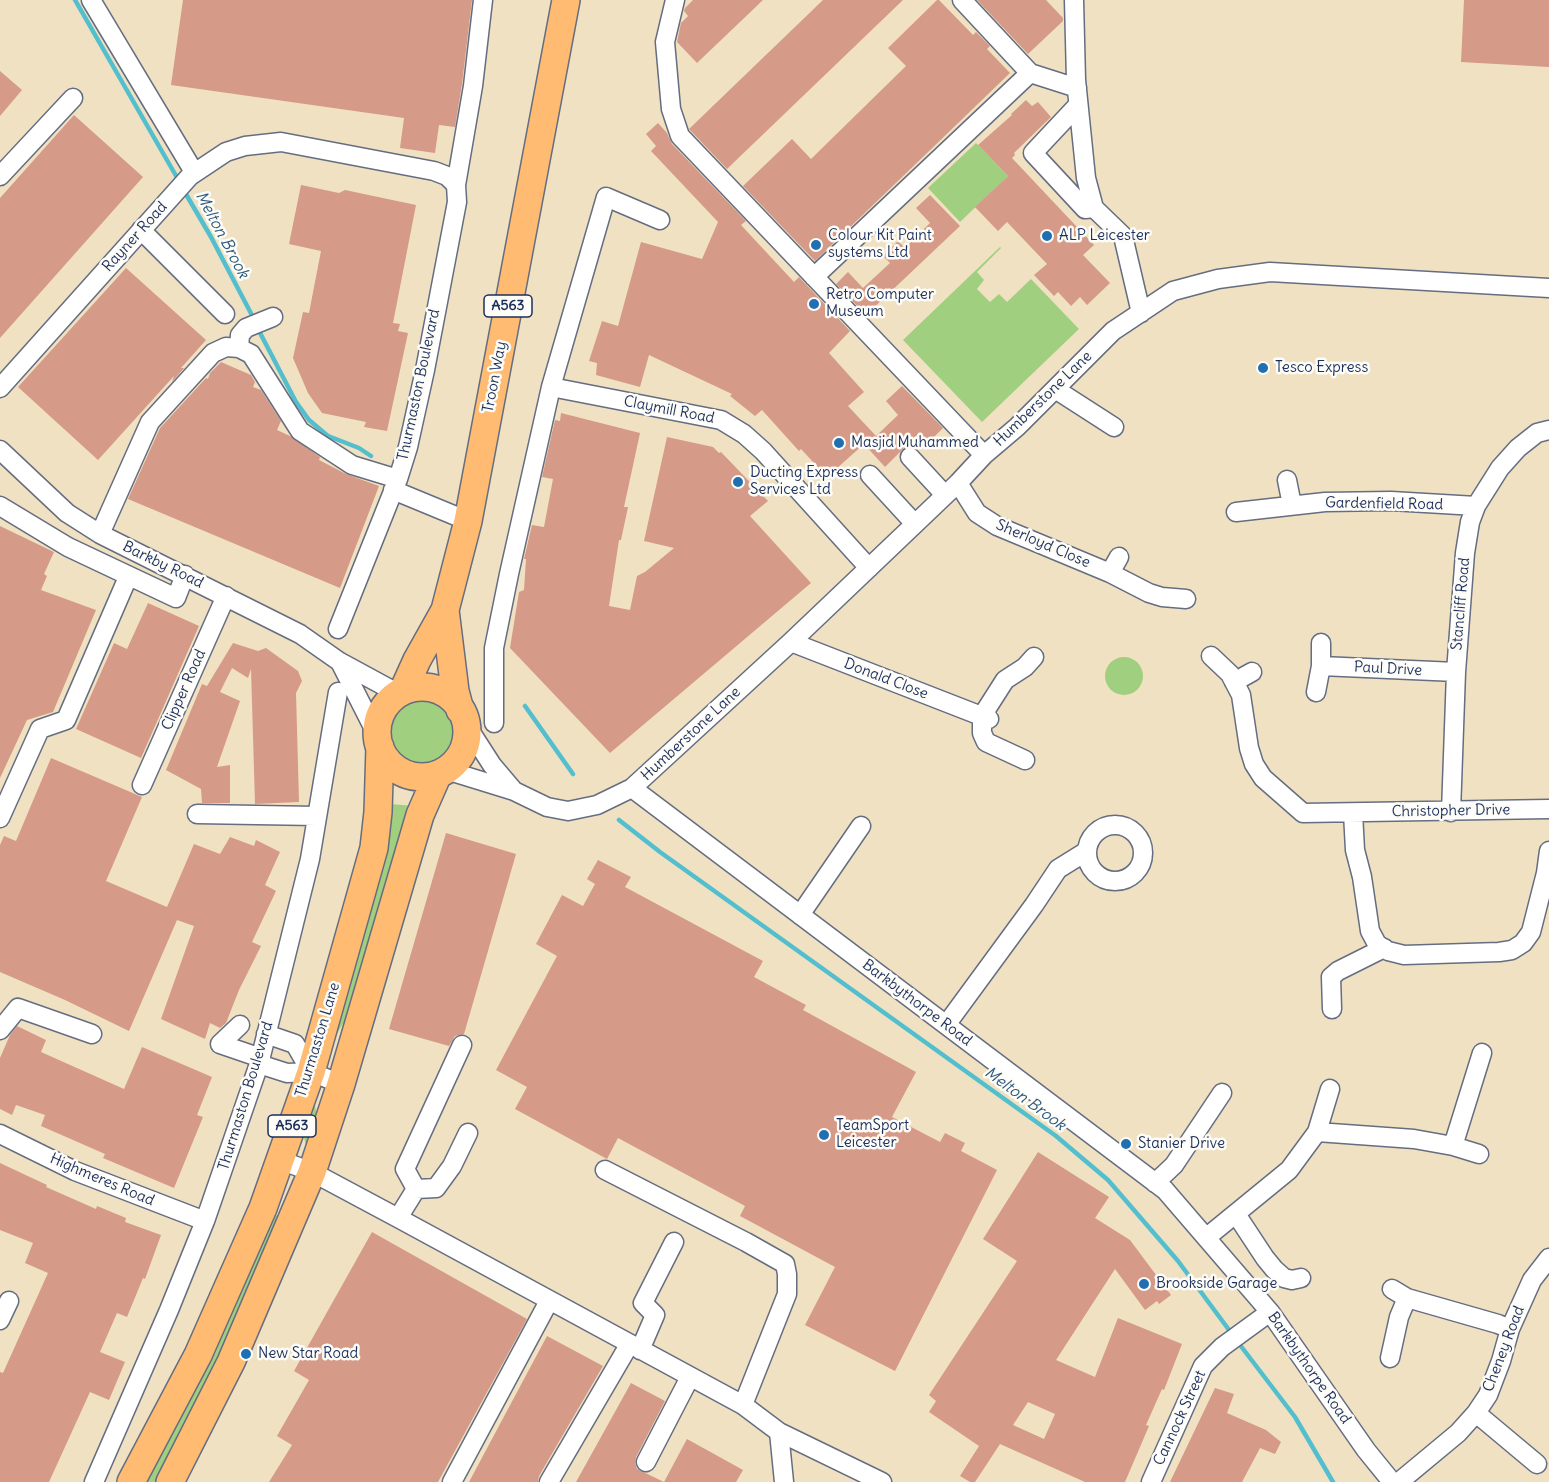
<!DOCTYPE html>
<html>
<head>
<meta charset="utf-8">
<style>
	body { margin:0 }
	canvas { display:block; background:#efe1c1 }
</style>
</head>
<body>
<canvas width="1549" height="1482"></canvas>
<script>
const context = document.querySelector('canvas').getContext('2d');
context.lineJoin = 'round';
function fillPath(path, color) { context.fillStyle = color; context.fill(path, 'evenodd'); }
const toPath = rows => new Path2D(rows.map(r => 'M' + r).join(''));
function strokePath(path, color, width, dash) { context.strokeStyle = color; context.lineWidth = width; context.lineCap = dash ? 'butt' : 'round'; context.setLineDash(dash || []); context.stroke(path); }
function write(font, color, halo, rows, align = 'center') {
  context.font = font + ' Delius,sans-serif'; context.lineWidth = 5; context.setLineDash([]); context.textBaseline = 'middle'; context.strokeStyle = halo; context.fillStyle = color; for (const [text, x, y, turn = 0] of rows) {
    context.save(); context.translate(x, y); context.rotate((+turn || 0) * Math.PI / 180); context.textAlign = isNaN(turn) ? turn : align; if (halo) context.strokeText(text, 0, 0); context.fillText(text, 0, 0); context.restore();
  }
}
fillPath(toPath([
	[976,143,1008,176,960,222,928,188],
	[1000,247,1001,248,977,272,984,280,977,289,990,302,999,294,1007,302,1031,279,1079,329,982,422,903,340],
	'1105 676a19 19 0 1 1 38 0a19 19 0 1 1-38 0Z',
	'387 732a34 34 0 1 1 68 0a34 34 0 1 1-68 0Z',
	[390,804,415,806,347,1017,335,1037],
	[312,1090,317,1116,308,1152,302,1131],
	[275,1215,284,1217,162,1482,142,1482,170,1426,215,1353]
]), '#a0d07f');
strokePath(toPath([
	[75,0,179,181],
	[183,189,211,237,255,321],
	[258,329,296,402,309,420,328,436,359,448,371,456],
	[525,706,573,774],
	[619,820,660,852,1056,1136,1108,1180,1178,1261,1232,1334],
	[1237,1341,1295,1417,1333,1482]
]), '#53bfce', 4.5);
fillPath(toPath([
	[183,0,472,0,462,84,455,127,439,125,435,153,400,148,404,118,171,85],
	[693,0,763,0,697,63,677,42,681,23,688,16,684,11,685,8],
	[823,0,903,0,727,169,689,129],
	[937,0,939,0,973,35,976,32,990,46,987,49,1010,73,815,261,743,186,792,139,811,159,906,66,888,48],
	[977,0,1046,0,1063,18,1063,21,1028,54],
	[1464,0,1549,0,1549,67,1461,62],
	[0,71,22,90,0,116],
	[1026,100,1032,106,1038,102,1051,117,1014,153,1015,155,1012,158,1094,245,1083,255,1110,283,1087,305,1080,297,1071,306,1058,292,1054,296,1034,275,1047,264,1007,222,998,231,975,207,1008,176,978,145,1012,115,1011,114],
	[74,115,143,177,0,338,0,198],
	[658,123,667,133,672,144,746,221,741,225,794,282,799,277,850,331,829,353,864,392,848,406,876,436,898,415,886,401,902,386,943,428,927,444,918,434,885,467,864,444,827,477,801,449,799,451,762,410,755,416,730,396,732,394,649,355,640,387,596,375,597,363,589,361,602,321,618,326,641,242,702,259,718,222,651,151,656,146,646,134],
	[301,185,339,193,345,190,416,205,393,323,400,324,398,331,408,333,387,431,364,427,366,422,322,413,308,393,293,358,303,312,309,313,321,251,289,244],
	[930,195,960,226,866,315,836,284,848,272,863,288,890,263,883,256,898,241,905,248,930,223,916,208],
	[126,268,206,340,181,368,184,368,172,382,174,376,98,460,18,387],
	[221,362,251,375,255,382,253,387,261,390,281,421,277,430,290,436,320,457,319,460,346,474,379,486,340,588,128,499,160,428,206,378,208,379,210,373],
	[561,413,640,433,624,507,628,507,621,540,619,540,609,606,630,610,637,576,645,572,674,548,644,541,667,437,713,447,719,453,721,452,768,501,750,516,811,583,610,753,510,648,519,592,524,590,526,559,524,559,532,525,544,527,553,479,542,477,555,420,560,421],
	[0,526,54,552,44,574,47,576,41,590,96,610,53,712,27,720,0,778],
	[148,603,199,626,141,758,76,729,114,643,127,649],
	[233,643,258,651,266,648,298,671,302,681,296,693,299,802,255,804,251,669,248,678,232,668,220,692,240,701,217,767,230,765,230,803,202,803,201,789,166,770,202,684,207,686],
	[51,758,142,797,106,881,167,907,194,844,220,854,230,837,254,846,256,840,280,852,265,885,276,891,252,942,261,946,239,990,226,1023,220,1028,210,1023,205,1039,161,1019,194,926,177,920,129,1031,65,1000,0,972,0,845,4,836,16,841],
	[446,833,516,854,464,1034,455,1036,449,1046,389,1029],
	[598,860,631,877,625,887,763,961,754,977,806,1005,803,1010,916,1072,892,1117,940,1142,945,1133,965,1143,961,1151,997,1170,895,1371,805,1325,835,1267,740,1216,745,1206,618,1138,607,1159,515,1109,527,1087,496,1070,557,956,536,944,562,895,583,906,595,884,587,879],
	[17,1026,46,1040,41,1052,124,1089,142,1047,212,1077,197,1115,203,1117,174,1188,103,1158,105,1154,41,1126,45,1115,16,1105,12,1115,0,1109,0,1058,10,1035],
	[1038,1152,1109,1197,1095,1218,1130,1240,1171,1295,1159,1304,1157,1301,1145,1310,1115,1269,1056,1360,1095,1377,1118,1318,1182,1344,1164,1390,1162,1389,1146,1425,1149,1426,1125,1482,1085,1482,1000,1444,975,1482,970,1482,960,1476,979,1446,929,1412,936,1401,929,1395,1017,1261,983,1239],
	[1028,1402,1055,1414,1044,1439,1013,1425],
	[0,1163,47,1185,46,1187,96,1209,97,1206,126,1218,125,1222,161,1235,145,1279,143,1278,127,1317,117,1313,100,1352,125,1362,109,1400,90,1392,49,1482,0,1482,0,1372,3,1373,48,1273,25,1263,33,1243,0,1230],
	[372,1232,527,1319,438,1482,269,1482,292,1445,277,1436,309,1380,294,1371],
	[547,1336,603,1366,539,1476,538,1482,469,1482],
	[631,1383,665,1401,636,1457,635,1463,637,1469,664,1482,687,1439,743,1470,736,1482,576,1482],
	[1215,1388,1234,1394,1227,1413,1266,1430,1281,1442,1275,1454,1260,1448,1242,1482,1170,1482]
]), '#d69a88');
const minor = toPath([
	[91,0,194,172],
	[675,0,665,42,671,109,680,136,984,455],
	[962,0,1030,73,1077,88],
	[1074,0,1076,80,1086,178,1094,208,1123,236,1141,313],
	[1078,105,1033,153,1085,209,1094,208],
	[0,176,73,98],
	[456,185,473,86,483,0],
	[141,230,225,314],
	[814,277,1030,73],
	[239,348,240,335,246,328,273,317],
	[551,387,721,420,744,434,763,451,869,568],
	[0,388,190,176,226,152,245,146,281,142,434,171,447,176,456,185,457,202,425,370,408,447,398,479,338,629],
	[1055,389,1114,427],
	[0,450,67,513,100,534,300,634,340,662,399,694],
	[910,457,945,495],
	[870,475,915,524],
	[1287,480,1292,505],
	[958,483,977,513,997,526,1110,573,1149,593,1162,597,1186,599],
	[393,490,468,521],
	[0,506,68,547,176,598,185,575],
	[1236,512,1325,502,1391,501,1476,506],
	[100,534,150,422,213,353,226,347,239,348,251,354,300,431,352,465,398,479],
	[1110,573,1119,557],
	[791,642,989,719],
	[1211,656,1230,674,1241,695,1249,748,1254,764,1263,778,1303,813,1549,809],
	[340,662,377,735],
	[1321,666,1456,672],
	[1234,682,1252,672],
	[1316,692,1321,666,1321,643],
	[465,723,492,765,514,791],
	[494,723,494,648,509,574,551,387,606,197,660,220],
	[1025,760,986,742,982,733,982,716,1005,680,1025,667,1034,657],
	[446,770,514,791,547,807,568,811,597,805,632,788,791,642,958,483,984,455,1017,427,1113,331,1173,291,1218,279,1270,272,1549,288],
	[142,785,226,596],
	[632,788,1165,1190,1270,1312,1366,1450,1392,1482],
	[1451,812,1456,672,1465,553,1470,522,1476,506,1500,468,1518,448,1537,433,1549,430],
	[1353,813,1355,850,1362,877,1370,931,1377,944,1388,951,1404,955,1499,952,1512,950,1523,943,1531,932,1546,873,1549,851],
	[197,814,316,816],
	[0,818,40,729,66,720,128,577],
	'1087 853a28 28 0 1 1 56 0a28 28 0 1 1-56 0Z',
	[800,915,861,826],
	[1332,1009,1331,977,1338,971,1384,948],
	[240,1025,220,1044,261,1058],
	[946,1025,1034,905,1058,869,1087,851],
	[0,1030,18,1008,92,1034],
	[266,1034,295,1044,311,1072],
	[259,1064,287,1073,311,1072,341,1084],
	[1317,1132,1330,1089],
	[0,1134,75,1171,205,1221],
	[1453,1146,1479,1154],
	[280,1160,312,1172,398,1218,743,1405,779,1432,882,1482],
	[605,1170,746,1242,785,1264,787,1274,787,1294,743,1405],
	[1155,1183,1174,1165,1222,1093],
	[416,1189,405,1169,462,1045],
	[1236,1214,1265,1258,1274,1269,1284,1278,1292,1280,1301,1278],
	[398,1218,416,1189,436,1188,452,1166,468,1133],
	[1207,1237,1289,1170,1317,1132,1414,1139,1453,1146,1482,1053],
	[1392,1289,1407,1298,1498,1324,1510,1329],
	[0,1320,9,1301],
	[640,1350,655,1315,643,1303,674,1242],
	[1390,1358,1399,1317,1407,1298],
	[1476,1413,1537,1464],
	[779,1432,784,1482],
	[646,1462,690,1377],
	[94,1482,169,1310,205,1221,259,1064,310,859,338,692],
	[452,1482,549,1301],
	[549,1482,629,1345],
	[1151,1482,1203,1366,1222,1347,1270,1312],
	[1399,1482,1458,1433,1476,1413,1488,1395,1501,1361,1510,1329,1532,1280,1549,1258]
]);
const highway = toPath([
	[445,610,455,691,460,710],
	'377 732a45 45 0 1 1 90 0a45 45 0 1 1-90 0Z',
	[403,691,417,660,445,610,468,521,566,0],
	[131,1482,198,1355,263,1208,311,1072,374,848,378,812,380,747],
	[170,1482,231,1362,312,1172,341,1084,420,815,438,774]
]);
strokePath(minor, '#656d81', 21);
strokePath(highway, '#656d81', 30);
strokePath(minor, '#fff', 18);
strokePath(highway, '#febb71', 27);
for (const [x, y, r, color] of [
	[1047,236,6,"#1f6fb2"],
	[816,245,6,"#1f6fb2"],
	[814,304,6,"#1f6fb2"],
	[1263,368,6,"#1f6fb2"],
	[839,443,6,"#1f6fb2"],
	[738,482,6,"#1f6fb2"],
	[824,1135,6,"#1f6fb2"],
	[1126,1144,6,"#1f6fb2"],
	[1144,1284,6,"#1f6fb2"],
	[246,1354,6,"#1f6fb2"]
]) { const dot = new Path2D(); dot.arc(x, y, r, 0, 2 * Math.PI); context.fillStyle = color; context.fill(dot); strokePath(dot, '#fdfcf7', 2); }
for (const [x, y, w] of [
	[508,306,48],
	[292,1126,48]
]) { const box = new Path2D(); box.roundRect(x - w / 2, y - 11, w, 22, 4.5); context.fillStyle = '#fdfcf7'; context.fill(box); strokePath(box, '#1b2f5e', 1.5); }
write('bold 14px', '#1b2f5e', null, [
	["A563",508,306],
	["A563",292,1126]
]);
write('15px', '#1b2f5e', '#fdfcf7', [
	["Colour Kit Paint",828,236],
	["systems Ltd",828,253],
	["ALP Leicester",1059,236],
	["Retro Computer",826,295],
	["Museum",826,312],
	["Tesco Express",1275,368],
	["Masjid Muhammed",851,443],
	["Ducting Express",750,473],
	["Services Ltd",750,490],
	["TeamSport",836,1126],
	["Leicester",836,1143],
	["Stanier Drive",1138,1144],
	["Brookside Garage",1156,1284],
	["New Star Road",258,1354]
], 'left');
write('15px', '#1b2f5e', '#fdfcf7', [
	["Rayner Road",135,237,-48],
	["Troon Way",495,377,-79],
	["Thurmaston Boulevard",419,385,-78],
	["Humberstone Lane",1043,399,-44],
	["Claymill Road",669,410,11],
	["Gardenfield Road",1384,504,1],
	["Sherloyd Close",1043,544,23],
	["Barkby Road",163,565,26],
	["Stancliff Road",1461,604,-85],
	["Paul Drive",1388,669,3],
	["Donald Close",886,679,21],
	["Clipper Road",184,690,-66],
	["Humberstone Lane",691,734,-43],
	["Christopher Drive",1451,811,-1],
	["Barkbythorpe Road",917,1003,37],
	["Thurmaston Lane",318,1040,-73],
	["Thurmaston Boulevard",246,1096,-73],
	["Highmeres Road",102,1180,23],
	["Cheney Road",1504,1349,-69],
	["Barkbythorpe Road",1309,1368,55],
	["Cannock Street",1180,1418,-65]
]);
write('italic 16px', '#2c5a80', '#fdfcf7', [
	["Melton Brook",222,235,62],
	["Melton Brook",1025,1099,36]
]);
</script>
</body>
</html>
